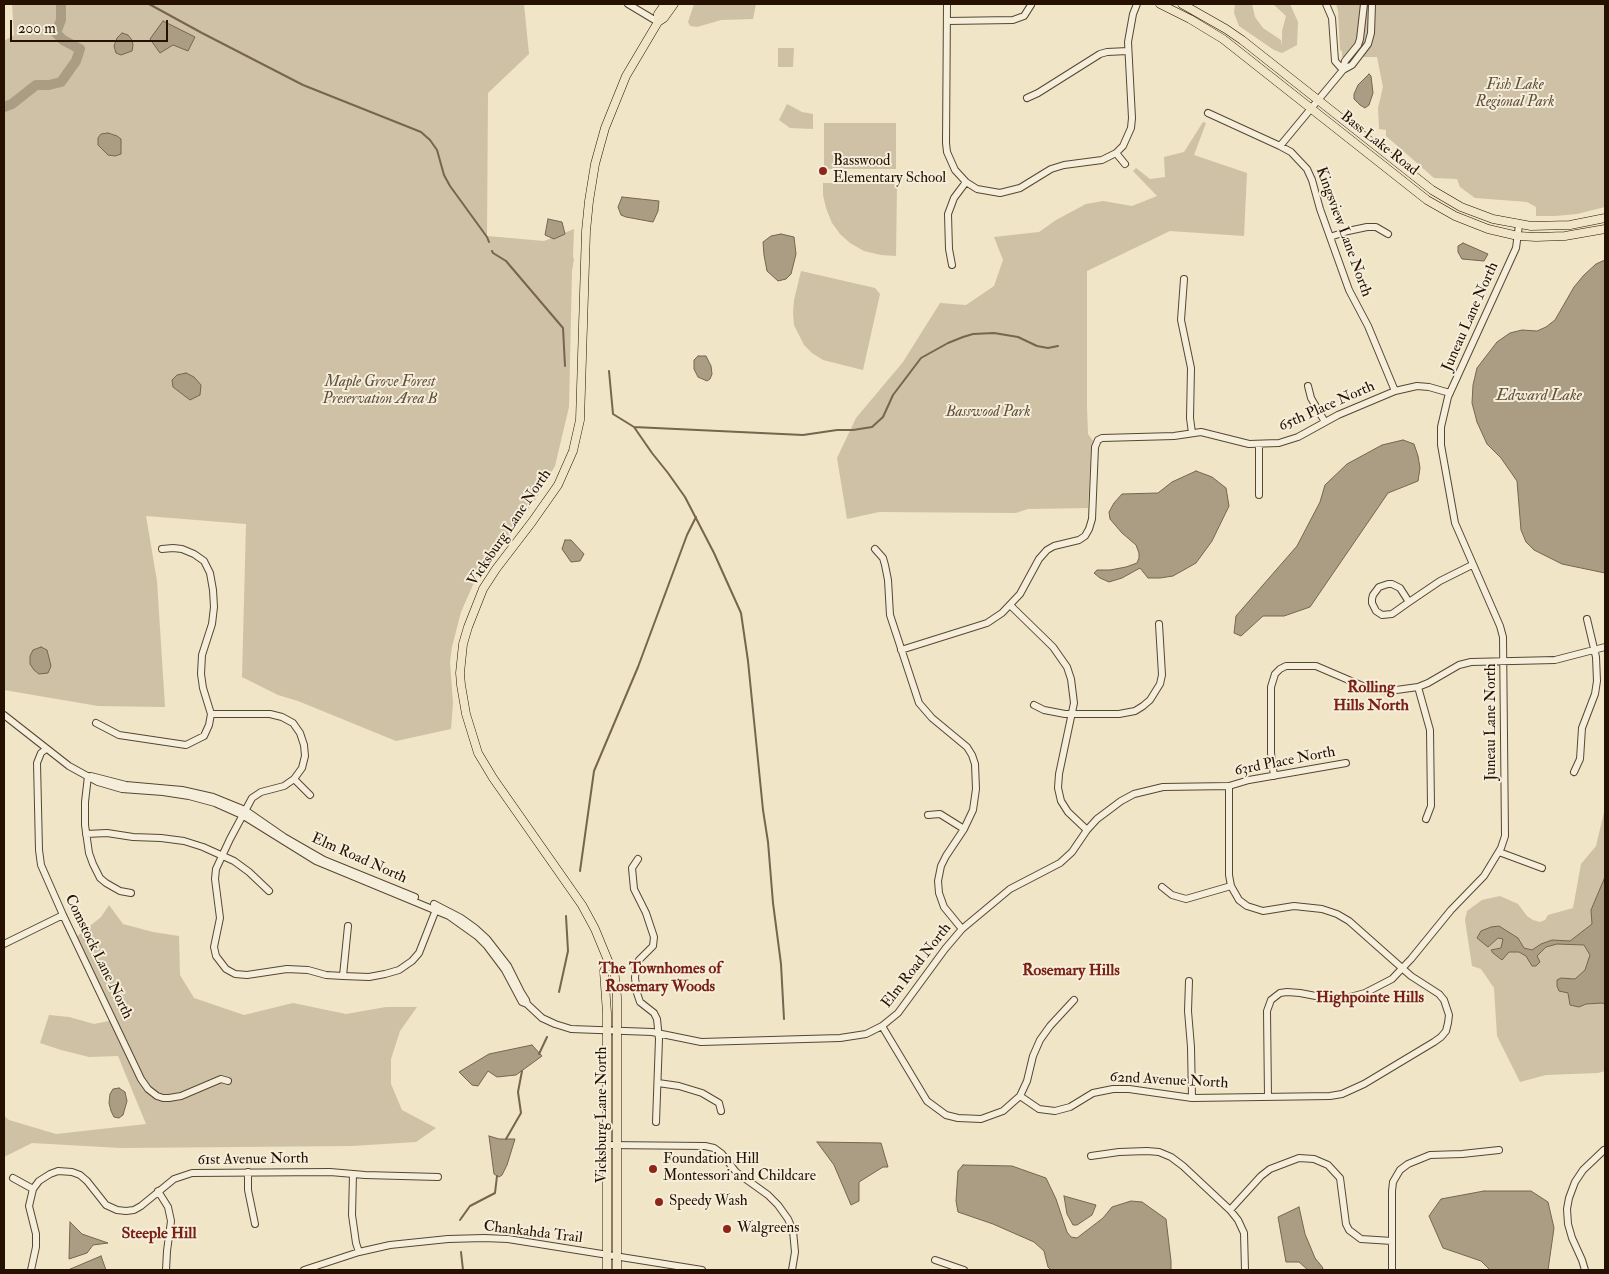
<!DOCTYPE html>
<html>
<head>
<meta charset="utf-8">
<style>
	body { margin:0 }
	#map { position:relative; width:1609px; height:1274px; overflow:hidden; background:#f0e5c7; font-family:"IM FELL Double Pica",serif }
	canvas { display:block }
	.frame { position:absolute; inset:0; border:5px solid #261100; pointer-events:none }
	.scale { position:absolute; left:10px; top:20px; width:158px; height:22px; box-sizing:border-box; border:2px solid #261100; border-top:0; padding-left:6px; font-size:15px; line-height:18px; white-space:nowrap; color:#261100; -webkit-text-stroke:4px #f5eedb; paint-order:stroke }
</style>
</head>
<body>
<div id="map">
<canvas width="1609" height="1274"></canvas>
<div class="frame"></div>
<div class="scale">200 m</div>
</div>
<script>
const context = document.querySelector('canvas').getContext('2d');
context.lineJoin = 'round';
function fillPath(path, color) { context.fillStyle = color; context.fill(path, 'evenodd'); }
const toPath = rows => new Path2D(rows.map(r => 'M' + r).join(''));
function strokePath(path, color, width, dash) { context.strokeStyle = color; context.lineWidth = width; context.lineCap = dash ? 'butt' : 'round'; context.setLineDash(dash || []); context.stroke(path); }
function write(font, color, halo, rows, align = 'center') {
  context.font = font + ' "IM FELL Double Pica",serif'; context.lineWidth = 4; context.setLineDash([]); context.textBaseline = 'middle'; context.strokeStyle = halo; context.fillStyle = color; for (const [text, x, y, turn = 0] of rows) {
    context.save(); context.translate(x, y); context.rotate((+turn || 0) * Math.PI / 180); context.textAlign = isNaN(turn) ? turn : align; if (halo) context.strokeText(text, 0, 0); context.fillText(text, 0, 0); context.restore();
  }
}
fillPath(toPath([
	[12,4,524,4,529,54,488,93,487,236,544,241,574,229,573,257,574,259,572,271,569,407,555,466,537,497,512,533,491,557,476,578,461,612,452,647,450,662,453,703,451,729,396,741,298,701,278,695,242,677,246,524,146,516,157,581,165,707,98,706,4,690,4,41,14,35],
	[694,4,756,4,753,19,721,20,697,27,690,26,688,22],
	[1235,4,1252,4,1255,17,1263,28,1281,40,1282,46,1282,31,1286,16,1273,4,1290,4,1298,22,1297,45,1282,53,1274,50,1239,26,1234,13],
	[1336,4,1605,4,1605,207,1577,214,1555,216,1536,216,1536,207,1527,202,1475,198,1460,187,1457,179,1434,178,1386,136,1386,130,1379,129,1378,108,1383,87,1377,57,1342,57,1342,51,1340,50,1338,11],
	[778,48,794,48,793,67,778,67],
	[787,104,802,112,813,114,813,129,790,128,779,120],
	[1203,122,1206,123,1194,155,1247,173,1244,236,1170,231,1087,271,1087,407,1088,434,1093,441,1091,447,1088,508,1028,509,1016,513,879,512,847,519,837,458,856,418,903,362,940,303,966,305,994,286,1003,260,994,237,1039,232,1056,220,1086,204,1103,201,1132,206,1157,196,1133,171,1136,168,1150,179,1165,177,1164,157,1184,152],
	[824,123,896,123,896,169,824,169],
	[823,183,892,183,897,186,896,256,881,255,864,251,850,243,840,234,832,223,826,208,823,195],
	[801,271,875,288,880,294,863,370,823,360,812,353,804,345,794,325,793,313,794,300],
	[1605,808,1605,1071,1598,1073,1546,1075,1520,1082,1497,1036,1494,988,1481,969,1472,966,1465,920,1467,911,1482,900,1500,896,1518,904,1527,916,1533,920,1540,922,1545,920,1548,915,1573,908,1581,864,1596,846],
	[109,905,123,924,153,932,179,936,180,975,194,998,244,1015,293,1003,346,1014,386,1007,417,1007,400,1031,391,1059,391,1084,402,1110,436,1128,416,1142,352,1146,121,1148,32,1143,4,1157,4,1116,9,1120,56,1134,146,1124,118,1056,89,1057,61,1050,40,1043,49,1015,69,1017,94,1024,114,1020,75,938,101,917]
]), '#cec1a5');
const water = toPath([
	[163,21,195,37,188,51,173,45,160,53,150,39,163,21],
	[122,33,128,35,132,40,133,45,132,51,121,55,116,53,114,46,117,38,122,33],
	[1369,74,1371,76,1373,93,1369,105,1365,108,1360,105,1354,99,1354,94,1358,85,1369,74],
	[108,133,117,136,121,139,121,154,115,156,108,155,98,145,98,138,101,134,108,133],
	[622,197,659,201,658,211,653,222,626,217,621,215,618,207,622,197],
	[548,219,562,222,565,234,554,239,545,235,548,219],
	[781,234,794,237,796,254,791,274,786,279,778,281,767,271,764,255,763,242,771,236,781,234],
	[1463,243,1488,254,1484,261,1462,259,1458,252,1458,246,1463,243],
	[1605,260,1605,573,1562,564,1534,550,1526,542,1521,530,1517,481,1501,458,1487,444,1477,422,1472,403,1473,385,1477,368,1497,342,1510,333,1522,330,1537,331,1546,327,1555,320,1574,287,1584,275,1596,264,1605,260],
	[698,356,706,356,711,366,712,374,710,379,707,381,698,377,694,369,694,360,698,356],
	[186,373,194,377,201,385,200,395,190,400,173,387,172,380,177,375,186,373],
	[1403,440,1414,444,1418,456,1420,468,1418,481,1388,493,1310,607,1284,616,1263,616,1241,636,1234,633,1236,616,1297,546,1320,502,1325,485,1347,464,1382,445,1403,440],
	[1196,471,1212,477,1226,488,1229,506,1212,541,1196,563,1173,576,1160,578,1148,578,1140,568,1122,578,1109,582,1100,578,1094,573,1097,570,1110,570,1126,567,1137,563,1139,558,1139,553,1136,545,1122,533,1110,519,1109,512,1114,503,1122,494,1158,493,1172,482,1196,471],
	[565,540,571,540,584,554,580,561,571,562,562,549,565,540],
	[41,647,47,650,51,666,48,673,39,674,34,670,30,664,30,656,33,650,41,647],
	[1605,877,1605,1004,1602,1003,1586,1004,1579,1007,1570,1005,1568,993,1559,991,1557,986,1557,980,1561,978,1575,979,1585,970,1590,955,1584,945,1557,944,1546,947,1537,956,1540,962,1536,966,1532,966,1526,956,1519,952,1509,952,1502,960,1493,953,1491,950,1501,948,1503,939,1498,938,1488,947,1477,938,1481,931,1491,927,1499,926,1518,938,1524,948,1532,950,1541,944,1552,940,1570,941,1592,924,1591,910,1605,877],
	[532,1045,542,1056,516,1075,497,1077,488,1071,478,1086,472,1085,459,1072,489,1054,532,1045],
	[119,1088,125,1092,127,1101,123,1115,119,1118,114,1117,111,1111,109,1103,110,1094,113,1089,119,1088],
	[489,1136,499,1139,515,1139,507,1165,502,1175,499,1177,494,1174,489,1136],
	[817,1142,881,1143,888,1167,883,1167,859,1182,859,1201,851,1205,834,1165,817,1142],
	[963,1165,1012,1166,1046,1178,1056,1199,1067,1232,1071,1237,1077,1238,1103,1218,1112,1207,1131,1201,1142,1202,1166,1219,1171,1261,1171,1270,1051,1270,1048,1267,1044,1251,1034,1242,993,1224,958,1212,956,1201,958,1171,963,1165],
	[1484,1191,1531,1191,1548,1202,1554,1228,1548,1270,1490,1270,1481,1261,1443,1248,1429,1216,1441,1199,1484,1191],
	[1064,1196,1096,1205,1092,1215,1077,1225,1073,1225,1067,1214,1064,1196],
	[1299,1207,1305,1234,1315,1258,1323,1268,1322,1270,1308,1270,1299,1262,1286,1262,1278,1217,1299,1207],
	[70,1222,82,1234,108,1243,93,1245,87,1253,69,1259,70,1222],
	[101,1256,106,1270,68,1270,101,1256]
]);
fillPath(water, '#ab9d83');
strokePath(water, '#76654f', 1);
strokePath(toPath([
	[149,4,202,33,303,85,421,132,430,140,437,150,444,175,450,186,487,237,489,242],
	[492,251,493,253,506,261,563,328,565,366],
	[609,371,613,414,634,427,803,435,837,430,853,430,872,427,883,417,893,395,921,358,948,343,963,337,973,334,994,333,1018,337,1037,346,1048,348,1058,346],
	[634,427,652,453,668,473,685,497,714,553,741,613,748,661,763,810,768,842,773,903,781,964,784,1019],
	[580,871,594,771,638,667,687,535,696,517],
	[559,992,568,951,566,916],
	[539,1054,547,1037],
	[506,1139,521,1113,518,1092,522,1071],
	[460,1220,470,1206,495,1193,497,1176],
	[461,1252,463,1270]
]), '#76654f', 2);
strokePath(toPath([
	[4,107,12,104,36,85,49,85,61,82,76,61,80,49,63,40,56,33,61,20,61,4]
]), '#ab9d83', 10);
const minor = toPath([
	[628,4,658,22],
	[947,4,946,143,947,152,955,170,966,182,977,189,1000,193,1020,188,1051,169,1064,165,1102,160,1116,153,1123,146,1131,128,1132,118,1128,42,1133,14,1137,4],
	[1326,4,1332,18,1335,61,1343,70],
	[947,21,1013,20,1024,16,1031,5],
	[1343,70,1352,65,1368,44,1371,33,1372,4],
	[1027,98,1038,93,1100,54,1107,52,1128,51],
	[1208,113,1280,146,1291,152,1307,169,1312,180,1320,209,1349,290,1368,326,1395,391],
	[1280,146,1343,70,1345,61,1358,45,1360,39,1364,4],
	[1116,153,1125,164],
	[1330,237,1348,231,1367,227,1376,227,1388,234],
	[952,265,949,249,948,214,954,198,966,182],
	[1184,279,1181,320,1191,368,1190,418,1192,433],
	[1308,386,1311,398,1325,422],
	[1259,495,1259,445],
	[875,549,883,558,885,565,888,580,890,615,919,703,932,718,967,747,972,755,975,764,976,789,973,810,964,829,946,856,941,866,938,881,939,893,944,907,962,929],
	[1409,602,1392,614,1382,615,1376,611,1372,603,1372,599,1373,595,1379,587,1388,584,1392,584,1400,588,1409,602,1440,581,1472,565],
	[1010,605,1053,647,1067,667,1071,679,1074,703,1059,774,1058,788,1061,801,1068,812,1087,830],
	[901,650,987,623,1002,613,1020,594,1039,559,1047,550,1054,546,1079,540,1085,536,1089,529,1092,519,1095,447,1098,440,1102,438,1174,436,1201,432,1249,444,1279,443,1298,437,1338,415,1395,391,1417,386,1429,387,1450,393],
	[1418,687,1430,730,1431,806,1426,819],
	[1034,705,1044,710,1065,714,1119,714,1135,711,1143,706,1150,700,1160,684,1162,675,1159,624],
	[211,714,270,714,282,717,293,723,300,733,304,745,305,756,302,768,294,779,284,786,261,792,252,798,230,839,216,869,215,879,220,918,214,947,216,956,226,969,235,974,247,975,287,969,308,970,326,975,343,976,369,977,385,974,399,970,412,961,419,953,437,907],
	[4,715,69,766,98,782,122,789,163,792,189,796,215,803,242,815,316,861,449,916,477,936,487,946,505,970,522,1002,527,1004,542,1018,555,1024,571,1029,652,1032,701,1042,840,1038,866,1034,882,1026,898,1013,945,949,962,929,1010,889,1060,863,1072,852,1087,830,1097,819,1121,801,1134,794,1163,787,1229,786,1249,780,1346,763],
	[96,723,119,735,186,745,204,736,209,725,211,714,203,688,201,674,202,655,212,624,214,607,213,590,210,573,204,561,194,554,182,549,173,548,162,549],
	[46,749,41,753,37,763,39,850,41,865,63,915,141,1079,148,1089,157,1096,163,1098,169,1098,181,1096,221,1079,228,1081],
	[1574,772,1580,759,1582,728,1595,694,1597,681,1596,657,1587,619],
	[88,776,85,802,85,825,89,853,93,864,100,878,106,883,120,891,131,893],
	[91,776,126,785,182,790,213,797,245,810,284,837,324,860,415,897],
	[1274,776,1271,753,1271,687,1275,674,1280,669,1286,666,1316,666,1365,687,1389,691,1418,687,1428,683,1459,665,1471,662,1555,660,1605,647],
	[294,779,310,795],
	[928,815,940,814,964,829],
	[86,834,107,833,133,837,161,838,184,841,203,847,234,861,249,872,269,891],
	[1499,852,1542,868],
	[638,859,632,868,634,889,646,913,654,937,653,946,639,960,636,966,635,978,637,993,640,1002,654,1013,657,1019,659,1039,656,1122],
	[1162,887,1172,895,1186,899,1231,886],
	[434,904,461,918,475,928,487,939,508,966,521,992,526,1000,527,1004],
	[4,944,63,915],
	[343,976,348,926],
	[1189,981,1188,1011,1191,1047,1192,1098],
	[882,1026,927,1101,946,1115,958,1118,981,1119,1003,1111,1020,1096,1027,1081,1033,1056,1040,1040,1050,1026,1074,1000],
	[658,1083,679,1086,702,1093,719,1103,721,1111],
	[1020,1096,1039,1109,1055,1111,1070,1107,1093,1093,1113,1089,1129,1089,1192,1098,1330,1096,1342,1094,1364,1084,1434,1042,1441,1037,1446,1031,1448,1023,1449,1015,1444,1000,1439,994,1411,976,1349,921,1337,914,1322,909,1294,906,1263,911,1247,906,1239,900,1231,886,1229,875,1229,786],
	[1268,1097,1267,1011,1271,1000,1280,993,1287,992,1300,993,1321,997,1350,997,1365,993,1392,979,1411,959,1451,910,1484,876,1501,848,1505,836,1503,637,1500,626,1455,523,1441,445,1441,427,1448,397,1516,248,1519,225],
	[607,1145,705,1146,714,1148,722,1154,736,1172,768,1195,778,1205,788,1219,793,1231,795,1252,792,1270],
	[1091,1156,1119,1152,1147,1151,1159,1152,1171,1157,1183,1166,1230,1210,1238,1220,1244,1233,1245,1270],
	[248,1172,248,1190,255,1224],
	[353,1174,352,1215,356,1243,359,1252],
	[13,1178,33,1189,39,1181,50,1174,58,1171,72,1172,80,1175,87,1181,106,1205,117,1210,126,1211,134,1210,141,1206,174,1179,192,1173,330,1172,365,1175,438,1177],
	[158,1191,168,1207,171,1221,167,1251,166,1270],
	[1230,1210,1261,1176,1270,1169,1299,1158,1314,1159,1328,1165,1340,1178,1346,1224,1349,1230,1361,1239,1392,1241],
	[935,1260,964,1270],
	[31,1270,36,1247,36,1234,29,1206,33,1189],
	[304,1270,359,1252,390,1245,448,1239,484,1238,508,1239,702,1270],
	[1392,1270,1392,1191,1393,1182,1400,1170,1408,1164,1430,1155,1462,1154,1499,1150],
	[1585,1270,1582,1260,1572,1238,1568,1224,1567,1209,1569,1198,1575,1182,1583,1170,1604,1150]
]);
const major = toPath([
	[1160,4,1190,19,1223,39,1427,200,1455,216,1488,229,1518,236,1536,237,1565,236,1605,229],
	[1182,4,1226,29,1242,40,1432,190,1461,207,1493,219,1531,226,1570,225,1605,218],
	[658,22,658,14,665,4],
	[607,1270,607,1013,604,971,609,963],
	[617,1270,617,997,614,969,609,963,595,929,582,905,493,778,478,753,466,714,461,685,460,673,463,644,468,627,483,589,496,569,532,522,558,485,573,451,580,420,586,231,589,201,595,164,605,128,626,76,658,22,664,18,674,4]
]);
strokePath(minor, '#584632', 8);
strokePath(major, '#261100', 9);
strokePath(minor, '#f5eedb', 6);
strokePath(major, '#f0e5c7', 8);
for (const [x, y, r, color] of [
	[823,171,5,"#8f2418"],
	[653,1169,5,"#8f2418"],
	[659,1202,5,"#8f2418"],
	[727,1229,5,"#8f2418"]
]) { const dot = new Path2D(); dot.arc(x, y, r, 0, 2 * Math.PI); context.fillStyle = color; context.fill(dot); strokePath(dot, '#f5eedb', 2); }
write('italic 15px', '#614f3a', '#f5eedb', [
	["Fish Lake",1515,86],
	["Regional Park",1515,103],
	["Maple Grove Forest",380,383],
	["Preservation Area B",380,400],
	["Basswood Park",988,413]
]);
write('15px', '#261100', '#f5eedb', [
	["Bass Lake Road",1379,144,38],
	["Kingsview Lane North",1343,232,70],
	["Juneau Lane North",1471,317,-66],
	["65th Place North",1327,407,-24],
	["Vicksburg Lane North",510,528,-56],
	["Juneau Lane North",1492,722,-90],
	["63rd Place North",1285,762,-11],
	["Elm Road North",359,859,24],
	["Comstock Lane North",98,957,64],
	["Elm Road North",917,966,-52],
	["62nd Avenue North",1169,1081,3],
	["Vicksburg Lane North",603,1115,-90],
	["61st Avenue North",253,1160,-1],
	["Chankahda Trail",533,1233,7]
]);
write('15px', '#261100', '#f5eedb', [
	["Basswood",833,162],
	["Elementary School",833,179],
	["Foundation Hill",663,1160],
	["Montessori and Childcare",663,1177],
	["Speedy Wash",669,1202],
	["Walgreens",737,1229]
], 'left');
write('italic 16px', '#62503b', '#f5eedb', [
	["Edward Lake",1539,397]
]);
write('bold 16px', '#7a1f14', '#f5eedb', [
	["Rolling",1371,689],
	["Hills North",1371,707],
	["The Townhomes of",660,970],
	["Rosemary Woods",660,988],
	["Rosemary Hills",1071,972],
	["Highpointe Hills",1370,999],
	["Steeple Hill",159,1235]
]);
</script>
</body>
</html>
